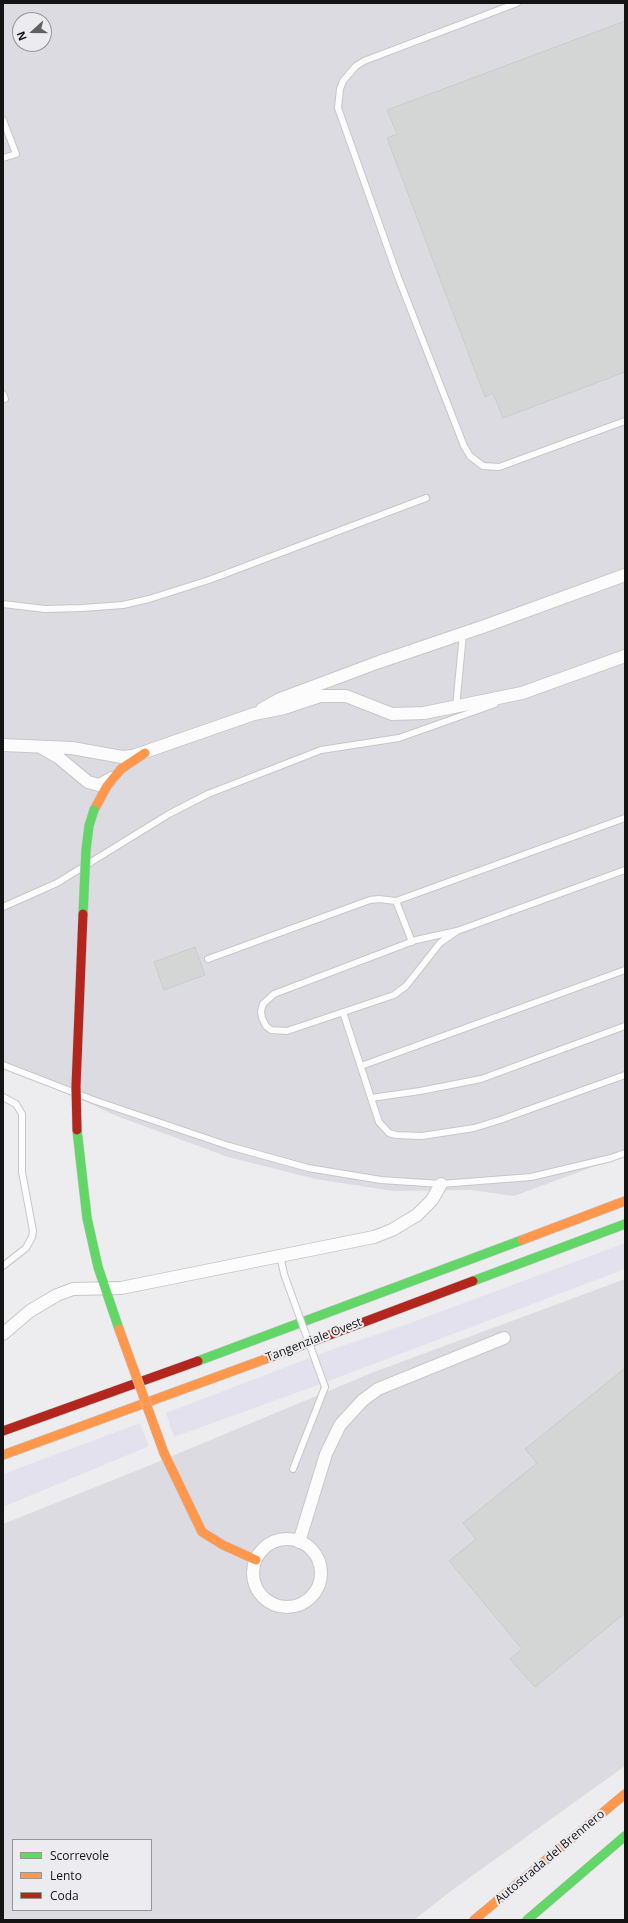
<!DOCTYPE html>
<html>
<head>
<meta charset="utf-8">
<style>
	body { margin:0 }
	#map { position:relative; width:628px; height:1923px; overflow:hidden; background:#ededef; font-family:"Open Sans",sans-serif }
	canvas { display:block }
	.frame { position:absolute; inset:0; border:4px solid #141415; pointer-events:none }
	.legend { position:absolute; left:12px; top:1839px; width:140px; height:72px; box-sizing:border-box; background:#ececf0; border:1px solid #969698; margin:0; padding:5px 7px; list-style:none; font-size:12px; color:#141415 }
	.legend li { display:flex; align-items:center; gap:8px; height:20px }
	.legend b { width:20px; border:1px solid #969698 }
	.north { position:absolute; left:12px; top:12px; width:40px; height:40px; box-sizing:border-box; background:#ececf0; border:1px solid #969698; border-radius:50%; rotate:249deg; font-size:11px; font-weight:700; line-height:16px; text-align:center; color:#141415 }
	.north::after { content:''; display:block; margin:auto; width:14px; height:18px; background:#606061; clip-path:polygon(50% 0,100% 100%,50% 72%,0 100%) }
</style>
</head>
<body>
<div id="map">
<canvas width="628" height="1923"></canvas>
<div class="frame"></div>
<ul class="legend">
<li><b style="height:5px;background:#63d668"></b>Scorrevole</li>
<li><b style="height:5px;background:#ff974d"></b>Lento</li>
<li><b style="height:5px;background:#b3261e"></b>Coda</li>
</ul>
<div class="north">N</div>
</div>
<script>
const context = document.querySelector('canvas').getContext('2d');
context.lineJoin = 'round';
function fillPath(path, color) { context.fillStyle = color; context.fill(path, 'evenodd'); }
const toPath = rows => new Path2D(rows.map(r => 'M' + r).join(''));
function strokePath(path, color, width, dash) { context.strokeStyle = color; context.lineWidth = width; context.lineCap = dash ? 'butt' : 'round'; context.setLineDash(dash || []); context.stroke(path); }
function write(font, color, halo, rows, align = 'center') {
  context.font = font + ' "Open Sans",sans-serif'; context.lineWidth = 4; context.setLineDash([]); context.textBaseline = 'middle'; context.strokeStyle = halo; context.fillStyle = color; for (const [text, x, y, turn = 0] of rows) {
    context.save(); context.translate(x, y); context.rotate((+turn || 0) * Math.PI / 180); context.textAlign = isNaN(turn) ? turn : align; if (halo) context.strokeText(text, 0, 0); context.fillText(text, 0, 0); context.restore();
  }
}
fillPath(toPath([
	[3,3,625,3,625,1155,514,1196,471,1190,393,1191,315,1179,228,1157,114,1115,3,1063],
	[20,20,44,20,44,44,20,44],
	[625,1279,625,1766,451,1891,414,1920,3,1920,3,1524,148,1466,374,1372],
	[13,1840,151,1840,151,1910,13,1910]
]), '#dcdbe2');
fillPath(toPath([
	[625,1243,625,1269,318,1385,174,1437,166,1413,325,1352,410,1323],
	[140,1423,149,1446,3,1507,3,1474]
]), '#e4e1ef');
const building = toPath([
	[625,21,625,372,503,418,493,393,485,397,436,268,387,138,397,134,387,110,625,21],
	[195,947,205,975,164,990,154,962,195,947],
	[625,1368,625,1613,535,1687,510,1659,522,1649,449,1561,476,1539,463,1523,537,1463,525,1449,625,1368]
]);
fillPath(building, '#d4d5d5');
strokePath(building, '#cbcccc', 1);
const lane = toPath([
	[517,3,364,61,356,66,343,81,340,89,338,108,398,277,464,446,470,456,483,466,499,467,625,421],
	[3,120,16,154,3,158],
	[3,394,5,399],
	[3,604,45,609,82,608,123,605,149,599,209,580,426,498],
	[456,707,463,634],
	[3,907,57,883,169,814,208,794,321,750,399,738,495,704],
	[457,931,440,943,406,986,394,995,287,1031,271,1030,266,1026,262,1018,261,1011,263,1004,274,994,416,940,457,931,625,870],
	[412,942,396,901,625,818],
	[208,959,370,900,379,899,396,901],
	[343,1012,371,1098,420,1091,481,1079,625,1026],
	[3,1065,96,1101,229,1146,308,1168,381,1180,441,1184,531,1177,611,1158,625,1153],
	[361,1066,625,970],
	[3,1097,16,1104,22,1114,22,1172,33,1231,32,1237,26,1248,3,1266],
	[371,1098,379,1122,389,1133,396,1135,422,1136,474,1128,500,1120,625,1075],
	[280,1255,284,1274],
	[293,1469,325,1387]
]);
const street = toPath([
	[262,709,280,699,379,662,485,626,625,575],
	[3,745,72,748,122,757,133,756,254,714,284,708,320,696,346,696,392,714,424,713,522,693,625,656],
	[42,748,58,757,88,782,99,785,112,778],
	[3,1334,30,1311,57,1295,73,1289,121,1288,374,1237,392,1230,417,1215,432,1200,441,1184],
	'253 1573a34 34 0 1 1 68 0a34 34 0 1 1-68 0Z',
	[299,1542,326,1454,340,1425,363,1400,378,1389,504,1338]
]);
const fast = toPath([
	[77,1130,87,1218,98,1267,119,1329],
	[473,1281,625,1224],
	[198,1361,522,1240],
	[527,1920,625,1836]
]);
const slow = toPath([
	[94,810,107,786,121,769,145,753],
	[522,1240,625,1201],
	[164,1453,202,1532,223,1545,256,1560],
	[3,1455,271,1357],
	[474,1920,625,1794]
]);
const jam = toPath([
	[271,1357,473,1281],
	[3,1431,198,1361]
]);
strokePath(lane, '#c7c6c8', 8);
strokePath(street, '#c7c6c8', 14);
strokePath(fast, '#c7c6c8', 10);
strokePath(slow, '#c7c6c8', 10);
strokePath(jam, '#c7c6c8', 10);
strokePath(lane, '#fcfcfd', 6);
strokePath(street, '#fcfcfd', 12);
strokePath(fast, '#63d668', 9);
strokePath(slow, '#ff974d', 9);
strokePath(jam, '#b3261e', 9);
const laneBridge = toPath([
	[284,1274,325,1387]
]);
const fastBridge = toPath([
	[83,914,86,850,89,826,94,810]
]);
const slowBridge = toPath([
	[119,1329,164,1453]
]);
const jamBridge = toPath([
	[77,1130,76,1086,83,914]
]);
strokePath(laneBridge, '#c7c6c8', 8, []);
strokePath(fastBridge, '#c7c6c8', 10, []);
strokePath(slowBridge, '#c7c6c8', 10, []);
strokePath(jamBridge, '#c7c6c8', 10, []);
strokePath(laneBridge, '#fcfcfd', 6);
strokePath(fastBridge, '#63d668', 9);
strokePath(slowBridge, '#ff974d', 9);
strokePath(jamBridge, '#b3261e', 9);
write('12px', '#141415', '#ececf0', [
	["Tangenziale Ovest",314,1340,-21],
	["Autostrada del Brennero",550,1857,-40]
]);
</script>
</body>
</html>
